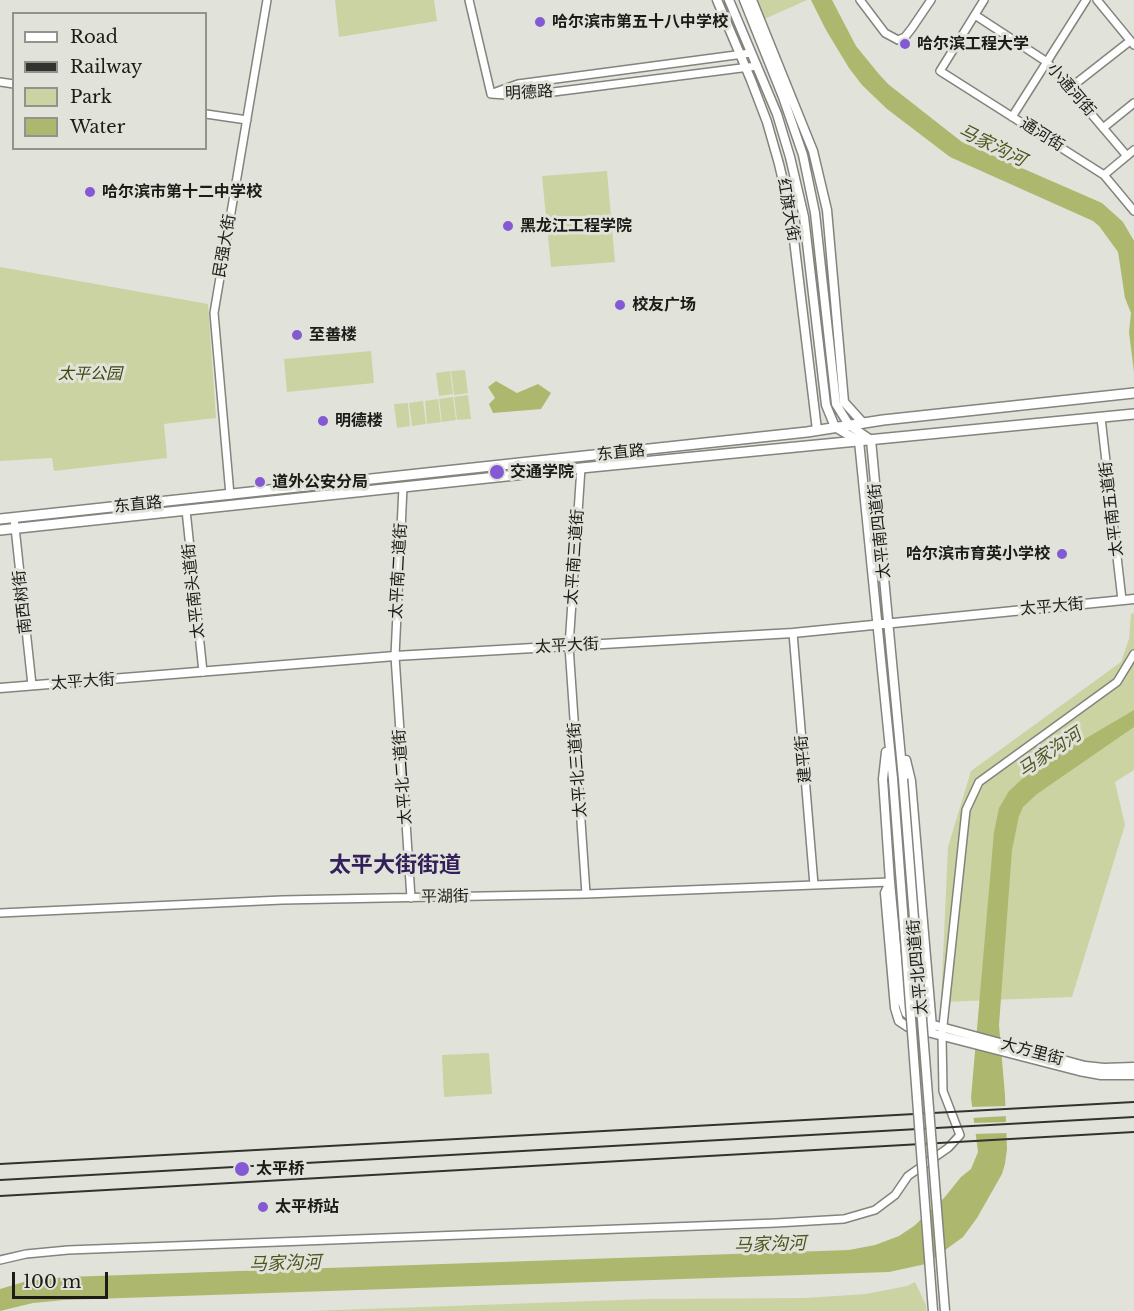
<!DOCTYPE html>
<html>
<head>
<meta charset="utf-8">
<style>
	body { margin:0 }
	#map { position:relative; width:1134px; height:1311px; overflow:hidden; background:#e1e3da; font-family:"Libre Baskerville",serif }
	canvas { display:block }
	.legend { position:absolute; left:12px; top:12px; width:195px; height:138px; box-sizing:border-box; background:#e1e3da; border:2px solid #92938c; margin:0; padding:8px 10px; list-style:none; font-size:18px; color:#1b1b18 }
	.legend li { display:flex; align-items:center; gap:12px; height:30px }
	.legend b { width:30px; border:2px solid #92938c }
	.scale { position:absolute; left:12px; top:1272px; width:96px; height:27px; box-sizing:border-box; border:3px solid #1b1b18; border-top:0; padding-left:8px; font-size:18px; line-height:21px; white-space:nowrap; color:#1b1b18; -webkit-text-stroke:4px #e1e3da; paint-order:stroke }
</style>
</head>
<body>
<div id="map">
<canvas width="1134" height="1311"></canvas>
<ul class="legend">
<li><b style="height:8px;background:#fff"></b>Road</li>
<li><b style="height:8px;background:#32322f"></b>Railway</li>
<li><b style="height:16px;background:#cbd3a2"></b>Park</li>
<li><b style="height:16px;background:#adb86e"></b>Water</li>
</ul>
<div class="scale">100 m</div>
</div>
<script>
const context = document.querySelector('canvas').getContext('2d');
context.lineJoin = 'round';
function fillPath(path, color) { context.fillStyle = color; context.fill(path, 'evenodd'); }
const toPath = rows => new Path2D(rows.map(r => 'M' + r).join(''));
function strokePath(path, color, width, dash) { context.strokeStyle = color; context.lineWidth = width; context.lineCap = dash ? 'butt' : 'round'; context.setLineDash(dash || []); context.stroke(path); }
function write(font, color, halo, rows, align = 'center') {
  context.font = font + ' "Libre Baskerville","Noto Sans SC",serif'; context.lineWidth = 6; context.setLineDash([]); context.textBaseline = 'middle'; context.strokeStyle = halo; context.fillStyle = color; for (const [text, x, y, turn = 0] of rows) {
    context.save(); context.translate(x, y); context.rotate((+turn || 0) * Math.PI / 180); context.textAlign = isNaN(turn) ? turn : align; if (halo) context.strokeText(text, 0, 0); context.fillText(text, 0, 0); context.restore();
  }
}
fillPath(toPath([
	[335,0,434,0,437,21,339,37],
	[752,0,807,0,760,21],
	[607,171,615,262,551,267,542,176],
	[0,267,208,304,216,418,164,424,167,458,54,471,52,458,0,461],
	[371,351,374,383,287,392,284,359],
	[465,370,468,393,454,395,451,371],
	[450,371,453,394,439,396,436,373],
	[468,395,471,419,457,420,454,397],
	[453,397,456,420,442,422,439,399],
	[438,399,441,422,427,424,425,401],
	[423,401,426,424,412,426,409,403],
	[408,403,410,426,397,428,394,404],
	[1134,613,1134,770,1115,782,1125,825,1072,997,941,1002,948,847,971,771,1121,662,1129,639,1131,614],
	[489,1053,492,1094,444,1097,442,1055],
	[915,1282,926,1305,926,1311,308,1311,649,1299,804,1298,866,1294,907,1286]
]), '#cbd3a2');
fillPath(toPath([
	[811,0,832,0,856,46,878,73,888,84,962,142,1102,203,1123,222,1134,241,1134,372,1129,332,1131,313,1125,298,1118,252,1099,226,1093,221,950,157,887,109,862,85,849,68,826,30],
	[496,381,517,393,538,384,551,393,541,409,493,413,489,404,495,398,488,387],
	[1134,710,1134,727,1037,794,1023,807,1019,816,1012,850,999,1025,1005,1095,1007,1149,1005,1164,1002,1174,977,1218,963,1237,926,1264,889,1272,64,1300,33,1303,0,1311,0,1289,27,1281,66,1277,849,1250,875,1245,899,1236,914,1226,944,1198,961,1177,971,1169,978,1152,971,1098,994,832,999,808,1009,791,1022,779,1044,763]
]), '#adb86e');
fillPath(toPath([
	[1008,1106,1008,1116,971,1118,969,1107],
	[1008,1122,1008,1133,973,1134,972,1123]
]), '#e1e3da');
const minor = toPath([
	[469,0,491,94],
	[860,0,885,33,898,40,905,37,912,28,931,0],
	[984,0,940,71,1104,175,1134,211],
	[1097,0,1134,45],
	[975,15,1047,62,1127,156],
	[0,82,14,84],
	[1070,88,1130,41],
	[493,93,518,84,751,53],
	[491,94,522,96,757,66],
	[206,114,247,120],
	[1012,117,1086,0],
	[1103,128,1134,103],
	[1104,175,1134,150],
	[1101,418,1122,600],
	[581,468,569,646,586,894],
	[403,487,395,656,411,898],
	[230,495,214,313,267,0],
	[186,510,203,672],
	[14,518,32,685],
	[793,633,814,885],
	[0,913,282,900,586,894,890,882],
	[0,1260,26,1254,68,1250,776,1223,844,1219,875,1210,895,1195,908,1176,948,1148,960,1135,943,1091,942,1035,966,810,979,782,1117,682,1134,654]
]);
const major = toPath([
	[717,0,751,80,767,122,779,164,791,215,817,430],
	[729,0,777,114,790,157,804,217,826,405,835,427,859,441,893,779],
	[744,0,783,97,803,155,815,213,836,404,849,425,871,440,903,779],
	[752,0,813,151,827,210,844,402,863,423],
	[0,688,395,656,793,633,1134,599],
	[886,752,883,779,890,882,885,893,895,1008,899,1021,908,1027,1079,1071,1101,1075,1134,1075],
	[906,760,911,781,932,1027],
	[890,882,901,998,906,1013,915,1020,1085,1066,1104,1068,1134,1067]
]);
const highway = toPath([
	[0,519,807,432,883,420,1134,393],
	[0,530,581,468,1134,414]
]);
strokePath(minor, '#83847d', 10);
strokePath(major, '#83847d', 11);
strokePath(highway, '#83847d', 12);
strokePath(minor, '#fff', 7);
strokePath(major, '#fff', 8);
strokePath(highway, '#fff', 9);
strokePath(toPath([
	[0,1164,1134,1102],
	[0,1180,1134,1117],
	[0,1196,1134,1132]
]), '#32322f', 2);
const majorBridge = toPath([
	[893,779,933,1311],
	[903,779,945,1311]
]);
strokePath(majorBridge, '#83847d', 11, []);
strokePath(majorBridge, '#fff', 8);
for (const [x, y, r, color] of [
	[540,22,6,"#835ad4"],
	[905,44,6,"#835ad4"],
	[90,192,6,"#835ad4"],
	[508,226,6,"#835ad4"],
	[620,305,6,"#835ad4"],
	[297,335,6,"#835ad4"],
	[323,421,6,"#835ad4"],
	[497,472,8,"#835ad4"],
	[260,482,6,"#835ad4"],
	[1062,554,6,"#835ad4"],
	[242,1169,8,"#835ad4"],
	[263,1207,6,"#835ad4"]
]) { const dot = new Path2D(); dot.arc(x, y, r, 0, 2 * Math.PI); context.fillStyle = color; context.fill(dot); strokePath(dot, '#e1e3da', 2); }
write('bold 16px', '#1b1b18', '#e1e3da', [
	["哈尔滨市第五十八中学校",552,22],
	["哈尔滨工程大学",917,44],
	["哈尔滨市第十二中学校",102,192],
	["黑龙江工程学院",520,226],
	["校友广场",632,305],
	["至善楼",309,335],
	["明德楼",335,421],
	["交通学院",510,472],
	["道外公安分局",272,482],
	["哈尔滨市育英小学校",1050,554,"right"],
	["太平桥",256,1169],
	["太平桥站",275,1207]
], 'left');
write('16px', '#1b1b18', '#e1e3da', [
	["小通河街",1071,90,49],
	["明德路",529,93,-3],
	["通河街",1042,135,32],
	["红旗大街",788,210,80],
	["民强大街",225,246,-80],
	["东直路",621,453,-6],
	["东直路",138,505,-6],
	["太平南五道街",1112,509,-97],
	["太平南四道街",880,531,-96],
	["太平南三道街",575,557,-86],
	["太平南二道街",399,571,-87],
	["太平南头道街",194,591,-96],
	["南西树街",23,602,-96],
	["太平大街",1052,607,-5],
	["太平大街",567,646,-3],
	["太平大街",83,682,-4],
	["建平街",804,759,-95],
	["太平北三道街",578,770,-94],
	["太平北二道街",403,777,-94],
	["平湖街",445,897,-1],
	["太平北四道街",918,967,-95],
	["大方里街",1032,1052,15]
]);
write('italic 16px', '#40460e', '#e1e3da', [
	["太平公园",90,374]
]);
write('italic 18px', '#4f551f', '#e1e3da', [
	["马家沟河",992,146,26],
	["马家沟河",1050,753,-34],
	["马家沟河",770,1245,-2],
	["马家沟河",285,1264,-2]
]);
write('bold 22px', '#331f59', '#e1e3da', [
	["太平大街街道",395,866]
]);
</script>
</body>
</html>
